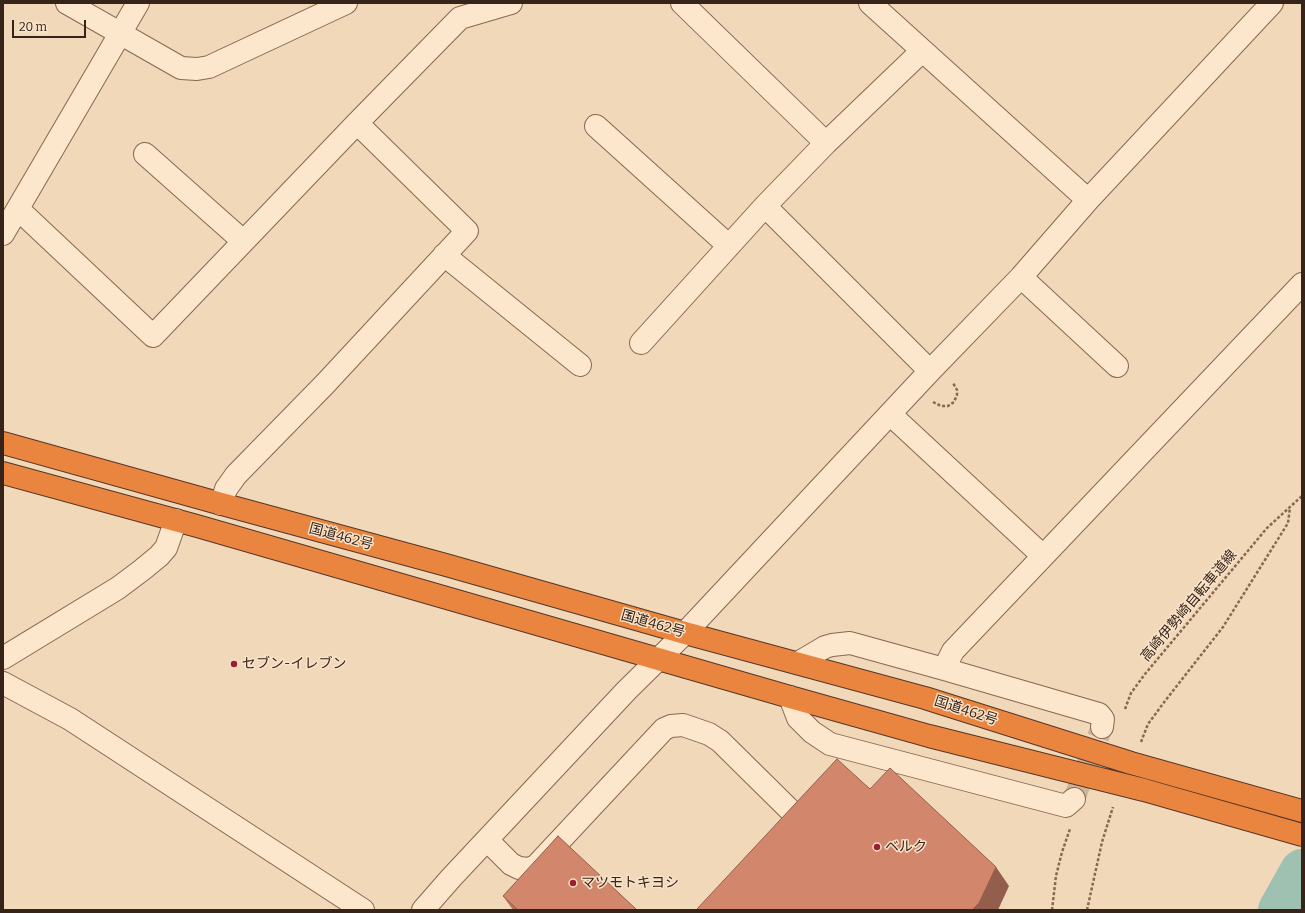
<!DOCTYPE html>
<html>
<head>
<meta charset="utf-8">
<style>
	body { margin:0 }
	#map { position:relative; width:1305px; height:913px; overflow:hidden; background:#f1d8b9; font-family:Bitter,serif }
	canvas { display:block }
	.frame { position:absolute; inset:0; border:4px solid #362319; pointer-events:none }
	.scale { position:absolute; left:12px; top:20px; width:74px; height:18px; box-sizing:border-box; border:2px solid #362319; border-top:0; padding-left:5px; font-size:12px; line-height:14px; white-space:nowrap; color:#362319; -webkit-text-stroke:3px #f8e3c9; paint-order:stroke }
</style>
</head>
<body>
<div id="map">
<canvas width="1305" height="913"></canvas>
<div class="frame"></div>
<div class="scale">20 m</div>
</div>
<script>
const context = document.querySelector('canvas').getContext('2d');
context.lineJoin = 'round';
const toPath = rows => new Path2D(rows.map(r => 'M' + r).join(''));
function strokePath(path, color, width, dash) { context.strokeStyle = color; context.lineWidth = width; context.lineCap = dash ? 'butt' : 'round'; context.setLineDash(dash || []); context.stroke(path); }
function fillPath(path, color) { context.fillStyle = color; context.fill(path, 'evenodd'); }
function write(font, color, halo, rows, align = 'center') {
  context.font = font + ' Bitter,"Noto Sans JP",serif'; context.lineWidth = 3; context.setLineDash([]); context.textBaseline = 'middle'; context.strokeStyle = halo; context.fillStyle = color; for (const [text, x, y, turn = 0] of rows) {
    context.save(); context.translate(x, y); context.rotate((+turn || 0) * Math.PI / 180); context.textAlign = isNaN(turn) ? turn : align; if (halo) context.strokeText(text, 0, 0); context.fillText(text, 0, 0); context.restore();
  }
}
strokePath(toPath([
	[1280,910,1302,871]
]), '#9ec1b1', 44);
strokePath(toPath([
	[1074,799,1102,727]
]), '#ccb499', 22, [22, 11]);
const minor = toPath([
	[67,3,181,68,197,69,209,67,346,3],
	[682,3,826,143,765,206,930,371],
	[870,3,1088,200],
	[596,126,729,246],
	[826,143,922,51],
	[145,154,243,241],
	[18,209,153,336,357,123,460,18,511,3],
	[3,234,138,3],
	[444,255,580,365],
	[1021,277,1117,366],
	[641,343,765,206],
	[891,415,1043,556],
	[221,504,226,489,236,475,325,384,467,231,357,123],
	[3,658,118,588,142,570,159,556,166,548,176,520],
	[798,663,825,647,832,645,850,643,944,669,1099,714,1103,719,1102,727],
	[944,669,953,651,1302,284],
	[3,683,70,719,363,910],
	[790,697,798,718,812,732,830,744,1066,806,1074,799],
	[487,840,511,864,519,868,528,869,536,866,664,729,671,726,683,725,709,734,720,741,796,816],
	[423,910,451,878,627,690,685,633,930,371,1021,277,1088,200,1272,3]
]);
const highway = toPath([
	[3,443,218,503,446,565,685,633,925,698,1131,763,1302,811],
	[3,473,197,526,790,697,929,736,1144,790,1302,835]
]);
strokePath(minor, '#886753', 24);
strokePath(highway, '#553628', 24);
strokePath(toPath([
	[933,402,941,406,948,406,954,402,957,395,957,390,953,383],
	[1125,709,1131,693,1145,674,1267,528,1302,496],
	[1141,742,1148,724,1165,701,1223,627,1288,523,1290,507],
	[1052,910,1056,876,1062,852,1070,829],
	[1087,910,1102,842,1113,807]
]), '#886753', 2.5, [3, 2]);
strokePath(minor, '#fce6cc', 22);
strokePath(highway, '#ea8540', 22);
fillPath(toPath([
	[503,896,637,910,513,910]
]), '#b5735c');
fillPath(toPath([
	[996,867,1009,886,998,910,972,910]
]), '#935e4b');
const building = toPath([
	[837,759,870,789,890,768,996,867,979,903,972,910,696,910,837,759],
	[558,836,637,910,518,910,503,896,558,836]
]);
fillPath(building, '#d2866b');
strokePath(building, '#935e4b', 1);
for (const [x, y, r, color] of [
	[234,664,4,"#9c1e32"],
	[877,847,4,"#9c1e32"],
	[573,883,4,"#9c1e32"]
]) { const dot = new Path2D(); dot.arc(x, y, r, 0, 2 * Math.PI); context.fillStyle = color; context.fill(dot); strokePath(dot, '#f8e3c9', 1.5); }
write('14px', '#362319', '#f8e3c9', [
	["国道462号",341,537,15],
	["高崎伊勢崎自転車道線",1189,606,-50],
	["国道462号",653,624,16],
	["国道462号",966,711,18]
]);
write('14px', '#362319', '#f8e3c9', [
	["セブン-イレブン",242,664],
	["ベルク",885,847],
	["マツモトキヨシ",581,883]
], 'left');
</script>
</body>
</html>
